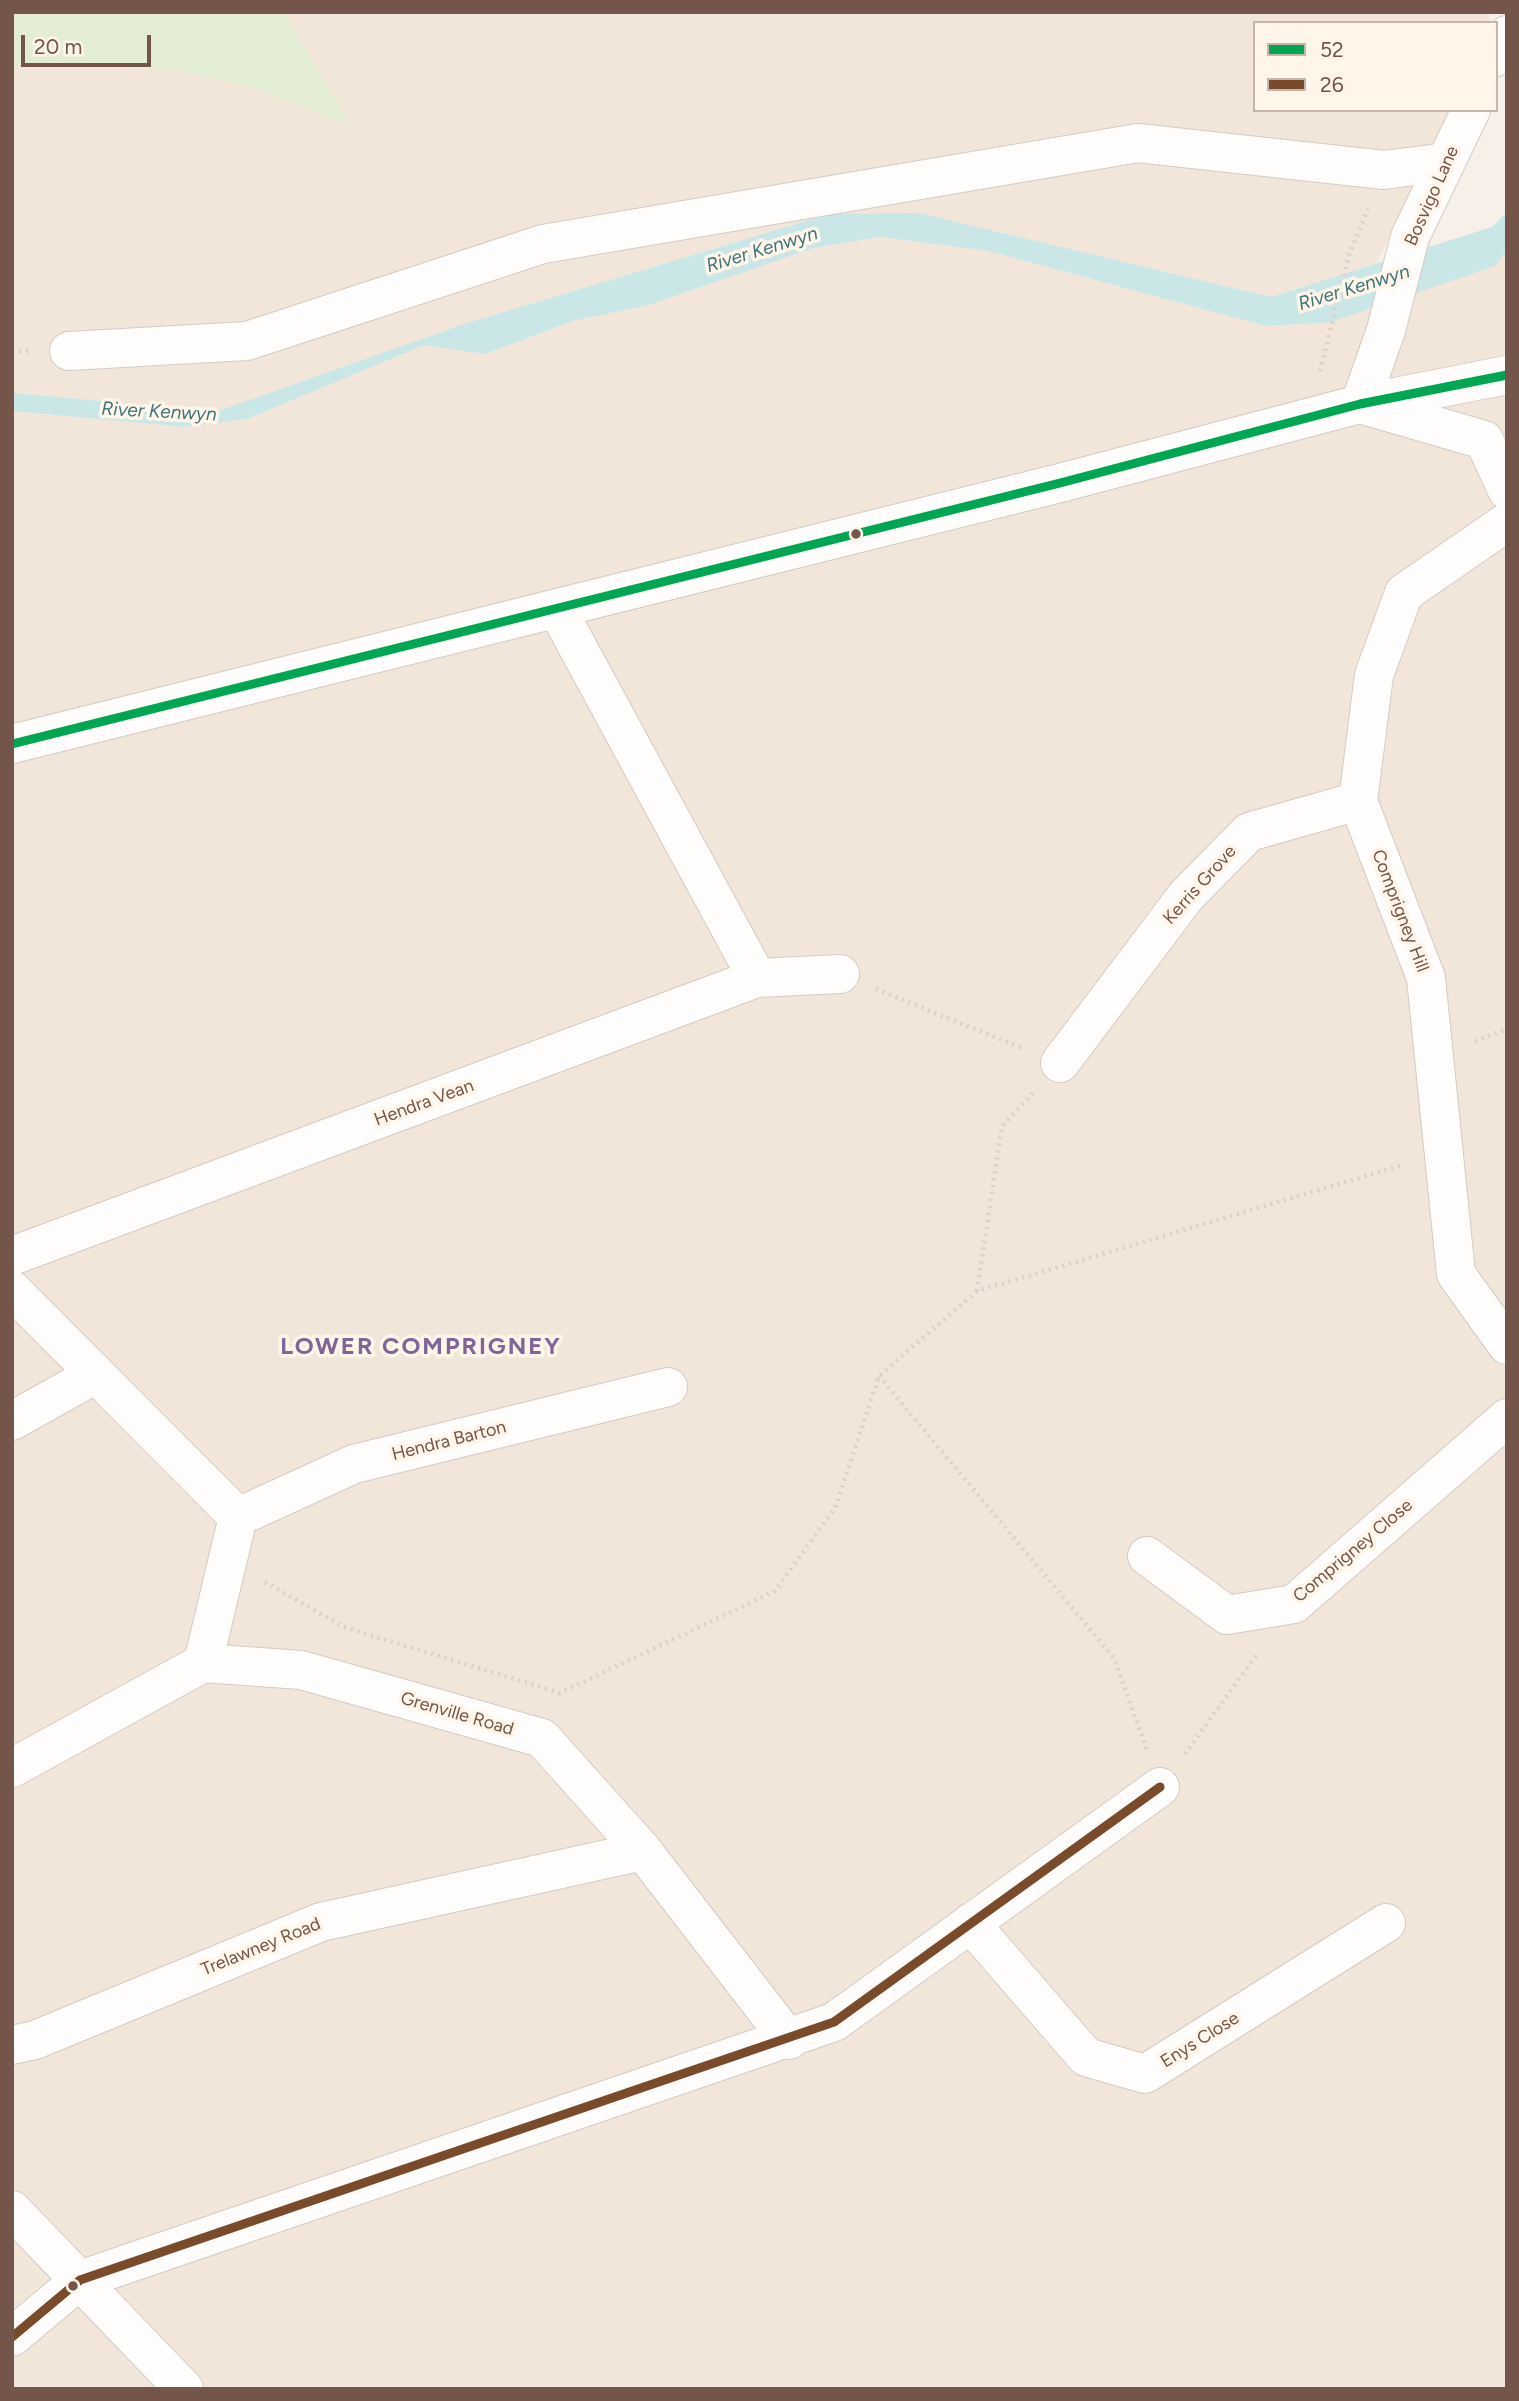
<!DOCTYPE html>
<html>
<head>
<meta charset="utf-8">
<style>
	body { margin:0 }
	#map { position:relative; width:1519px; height:2401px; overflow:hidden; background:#f6f0e9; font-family:Figtree,sans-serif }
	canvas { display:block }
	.frame { position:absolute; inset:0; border:14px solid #745549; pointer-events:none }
	.legend { position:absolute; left:1253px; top:21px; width:245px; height:91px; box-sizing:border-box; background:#fff5e9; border:2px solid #c7b5a9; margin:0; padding:9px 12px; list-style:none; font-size:21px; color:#745549 }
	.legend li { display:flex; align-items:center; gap:14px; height:35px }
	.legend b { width:35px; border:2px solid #c7b5a9 }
	.scale { position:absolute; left:21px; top:35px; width:130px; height:32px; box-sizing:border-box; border:4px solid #745549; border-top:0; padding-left:9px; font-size:21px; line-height:24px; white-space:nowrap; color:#745549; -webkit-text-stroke:5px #fff5e9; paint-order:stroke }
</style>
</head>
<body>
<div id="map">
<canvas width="1519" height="2401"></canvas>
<div class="frame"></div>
<ul class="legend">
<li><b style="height:9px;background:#00a651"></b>52</li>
<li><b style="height:9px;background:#7a4b2a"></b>26</li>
</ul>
<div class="scale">20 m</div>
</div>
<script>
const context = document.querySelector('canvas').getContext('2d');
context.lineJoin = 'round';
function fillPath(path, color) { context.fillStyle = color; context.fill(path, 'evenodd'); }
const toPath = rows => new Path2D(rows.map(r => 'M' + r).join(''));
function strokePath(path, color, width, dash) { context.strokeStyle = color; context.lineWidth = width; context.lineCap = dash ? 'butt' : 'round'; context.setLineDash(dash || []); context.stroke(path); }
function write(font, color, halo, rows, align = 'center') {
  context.font = font + ' Figtree,sans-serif'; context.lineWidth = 7; context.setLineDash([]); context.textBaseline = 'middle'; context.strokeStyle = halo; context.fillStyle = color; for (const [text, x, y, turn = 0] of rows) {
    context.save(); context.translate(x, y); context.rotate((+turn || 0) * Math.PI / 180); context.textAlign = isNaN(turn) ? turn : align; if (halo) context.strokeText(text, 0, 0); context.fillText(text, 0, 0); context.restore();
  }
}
fillPath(toPath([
	[284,12,1489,12,1489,23,1255,23,1255,110,1454,110,1376,264,1271,297,919,213,829,214,464,324,218,411,12,393,12,66,170,69,252,87,350,125],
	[880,237,988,251,1266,326,1495,266,1507,250,1507,2389,12,2389,12,411,185,427,247,419,424,344,485,354,573,321,649,305,814,248]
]), '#f2e5d9');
fillPath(toPath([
	[12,12,284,12,351,126,252,87,170,69,12,66]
]), '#e3edd3');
fillPath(toPath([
	[1507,212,1507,250,1495,266,1331,322,1266,326,988,251,880,237,814,248,649,305,573,321,485,354,424,345,247,419,185,427,12,411,12,393,218,411,464,324,829,214,919,213,1271,297,1492,227]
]), '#cae6e7');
const minor = toPath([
	[1496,57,1507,35],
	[1471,110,1410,237,1386,330,1360,404,1484,440,1507,490],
	[69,351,247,341,543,244,1138,143,1384,170,1446,162],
	[1507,522,1404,593,1374,675,1358,801,1426,978,1456,1274,1507,1345],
	[557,609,757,978],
	[12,744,1060,483,1360,404,1507,375],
	[1060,1063,1186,896,1249,832,1358,801],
	[12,1256,757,978,840,974],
	[12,1290,238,1517,203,1663],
	[12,1421,96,1374],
	[238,1517,354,1464,668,1387],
	[1147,1556,1227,1615,1294,1604,1507,1418],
	[12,1768,203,1663,301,1670,542,1738,643,1851,789,2040],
	[970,1923,1086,2057,1145,2074,1386,1923],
	[12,2045,35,2040,321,1922,643,1851],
	[12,2210,184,2389],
	[12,2337,80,2280,834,2022,1160,1787]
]);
strokePath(minor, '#d4cbc6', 40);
strokePath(toPath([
	[12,352,30,351],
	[1320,371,1349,255,1368,209],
	[876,989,1024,1049],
	[1475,1041,1507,1029],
	[977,1291,1002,1126,1033,1093],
	[879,1376,1114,1658,1147,1750],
	[265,1582,344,1627,560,1693,775,1591,835,1508,879,1376,977,1291,1403,1165],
	[1185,1754,1258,1653]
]), '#dad0cc', 4.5, [2, 5]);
strokePath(minor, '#fefdfc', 38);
strokePath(toPath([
	[12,744,1060,483,1360,404,1507,375]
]), '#00a651', 9);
strokePath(toPath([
	[12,2337,80,2280,834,2022,1160,1787]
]), '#7a4b2a', 9);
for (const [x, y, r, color] of [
	[856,534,6,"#745549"],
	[73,2286,6,"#745549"]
]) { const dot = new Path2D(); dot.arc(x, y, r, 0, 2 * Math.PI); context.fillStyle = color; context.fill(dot); strokePath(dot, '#fff5e9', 2.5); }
write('18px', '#745549', '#fff5e9', [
	["Bosvigo Lane",1432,196,-66],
	["Kerris Grove",1200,885,-48],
	["Comprigney Hill",1400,911,69],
	["Hendra Vean",424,1103,-20],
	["Hendra Barton",449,1441,-14],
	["Comprigney Close",1353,1551,-40],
	["Grenville Road",457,1714,16],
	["Trelawney Road",261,1947,-22],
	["Enys Close",1200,2040,-32]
]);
write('italic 19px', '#3c747a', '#fff5e9', [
	["River Kenwyn",762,250,-17],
	["River Kenwyn",1354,288,-17],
	["River Kenwyn",159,412,3]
]);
context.letterSpacing = '2px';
write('bold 24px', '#836498', '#fff5e9', [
	["LOWER COMPRIGNEY",421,1347]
]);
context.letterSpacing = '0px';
</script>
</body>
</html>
